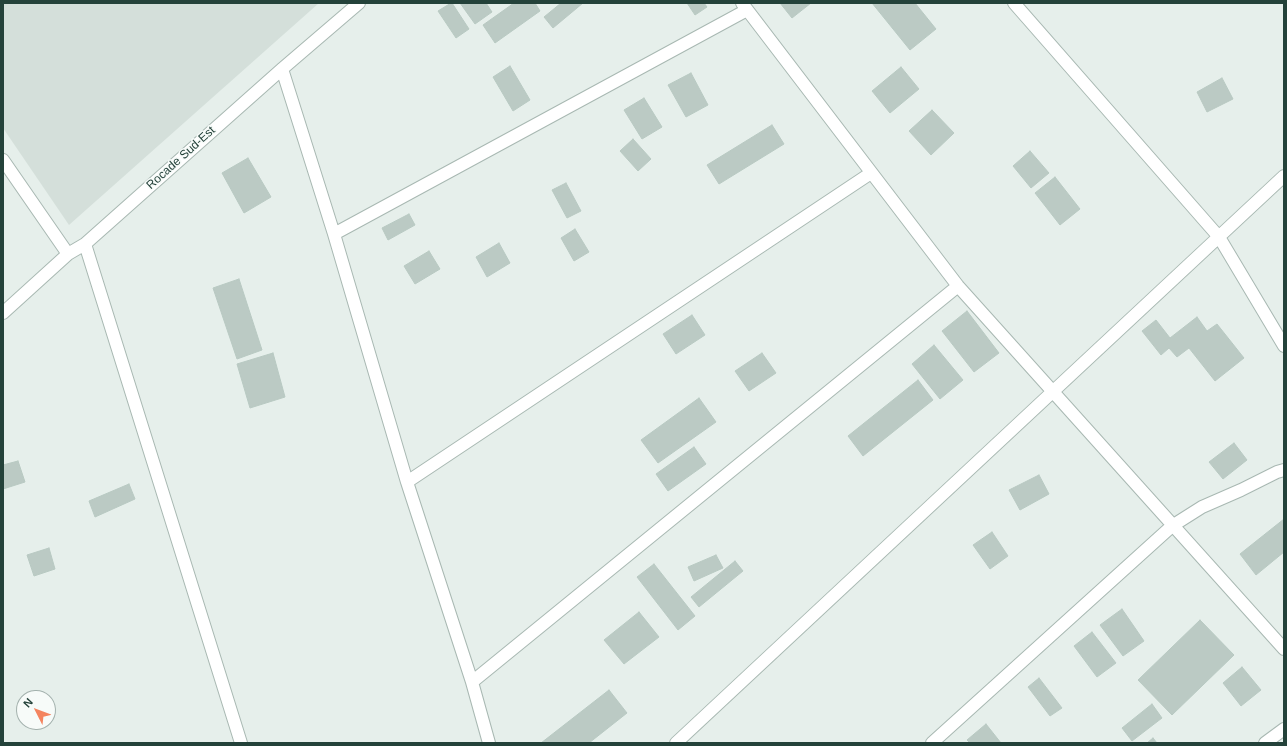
<!DOCTYPE html>
<html>
<head>
<meta charset="utf-8">
<style>
	body { margin:0 }
	#map { position:relative; width:1287px; height:746px; overflow:hidden; background:#e6efeb; font-family:Helvetica,sans-serif }
	canvas { display:block }
	.frame { position:absolute; inset:0; border:4px solid #24423a; pointer-events:none }
	.north { position:absolute; left:16px; top:690px; width:40px; height:40px; box-sizing:border-box; background:#f7fbf9; border:1px solid #a3b1ad; border-radius:50%; rotate:312deg; font-size:11px; font-weight:700; line-height:16px; text-align:center; color:#24423a }
	.north::after { content:''; display:block; margin:auto; width:14px; height:18px; background:#f4845f; clip-path:polygon(50% 0,100% 100%,50% 72%,0 100%) }
</style>
</head>
<body>
<div id="map">
<canvas width="1287" height="746"></canvas>
<div class="frame"></div>
<div class="north">N</div>
</div>
<script>
const context = document.querySelector('canvas').getContext('2d');
context.lineJoin = 'round';
function fillPath(path, color) { context.fillStyle = color; context.fill(path, 'evenodd'); }
const toPath = rows => new Path2D(rows.map(r => 'M' + r).join(''));
function strokePath(path, color, width, dash) { context.strokeStyle = color; context.lineWidth = width; context.lineCap = dash ? 'butt' : 'round'; context.setLineDash(dash || []); context.stroke(path); }
function write(font, color, halo, rows, align = 'center') {
  context.font = font + ' Helvetica,sans-serif'; context.lineWidth = 3; context.setLineDash([]); context.textBaseline = 'middle'; context.strokeStyle = halo; context.fillStyle = color; for (const [text, x, y, turn = 0] of rows) {
    context.save(); context.translate(x, y); context.rotate((+turn || 0) * Math.PI / 180); context.textAlign = isNaN(turn) ? turn : align; if (halo) context.strokeText(text, 0, 0); context.fillText(text, 0, 0); context.restore();
  }
}
fillPath(toPath([
	[3,3,319,3,69,225,3,128]
]), '#d4dfda');
const building = toPath([
	[451,3,452,3,469,29,456,38,438,11,451,3],
	[460,3,486,3,492,12,475,24,460,3],
	[514,3,535,3,540,11,495,43,483,25,514,3],
	[561,3,583,3,553,28,544,17,561,3],
	[687,3,704,3,707,7,695,15,687,3],
	[780,3,811,3,792,18,780,3],
	[872,3,915,3,936,29,910,50,872,3],
	[510,66,530,100,513,111,493,77,510,66],
	[901,67,919,89,890,113,872,91,901,67],
	[691,73,708,105,686,117,668,85,691,73],
	[1222,78,1233,99,1207,112,1197,92,1222,78],
	[644,98,662,127,642,139,624,110,644,98],
	[932,110,954,133,931,155,909,131,932,110],
	[772,125,784,144,719,184,707,165,772,125],
	[633,139,651,159,638,171,620,151,633,139],
	[1030,151,1049,173,1031,188,1013,166,1030,151],
	[248,158,271,197,244,213,222,173,248,158],
	[1055,177,1080,209,1060,225,1035,193,1055,177],
	[566,183,581,211,567,218,552,190,566,183],
	[409,214,415,225,388,240,382,228,409,214],
	[575,229,589,252,574,261,561,238,575,229],
	[499,243,510,263,487,277,476,257,499,243],
	[429,251,440,269,415,284,404,266,429,251],
	[239,279,262,350,237,359,213,288,239,279],
	[967,311,999,353,974,372,942,331,967,311],
	[692,315,705,335,676,354,663,334,692,315],
	[1197,317,1207,331,1217,324,1244,358,1215,381,1189,348,1177,357,1169,348,1161,355,1142,331,1156,320,1170,338,1197,317],
	[934,345,963,380,940,399,912,364,934,345],
	[273,353,285,397,250,408,237,364,273,353],
	[762,353,776,373,749,391,735,371,762,353],
	[918,380,933,400,863,456,848,436,918,380],
	[699,398,716,422,658,463,641,440,699,398],
	[1234,443,1247,460,1223,479,1209,462,1234,443],
	[694,447,706,464,668,491,656,474,694,447],
	[18,461,25,482,3,489,3,465,18,461],
	[1039,475,1049,494,1020,510,1009,490,1039,475],
	[129,484,135,499,95,517,89,501,129,484],
	[1284,519,1284,552,1256,575,1240,554,1284,519],
	[992,532,1008,556,990,569,973,545,992,532],
	[49,548,55,569,34,576,27,555,49,548],
	[716,555,723,568,694,581,688,567,716,555],
	[735,561,743,571,699,607,691,597,735,561],
	[654,564,695,616,678,630,637,577,654,564],
	[1122,609,1144,641,1123,656,1100,625,1122,609],
	[639,612,659,637,624,664,604,640,639,612],
	[1200,620,1234,655,1172,715,1138,680,1200,620],
	[1092,632,1116,663,1097,677,1074,646,1092,632],
	[1242,667,1261,690,1241,706,1223,683,1242,667],
	[1039,678,1062,708,1050,716,1028,687,1039,678],
	[609,690,627,713,589,743,541,743,609,690],
	[1152,704,1162,718,1132,741,1122,728,1152,704],
	[986,724,1001,743,970,743,967,740,986,724],
	[1153,738,1157,743,1147,743,1153,738]
]);
fillPath(building, '#bbcac4');
strokePath(building, '#b8c9c2', 1);
const minor = toPath([
	[742,3,958,286,1284,649],
	[1014,3,1219,237,1284,346],
	[282,69,334,234,407,482,472,682,489,743],
	[3,160,68,254],
	[334,234,747,10],
	[85,244,241,743],
	[3,313,68,254,85,244,282,69,359,3],
	[407,482,871,173],
	[472,682,958,286],
	[676,743,1284,176],
	[932,743,1172,526,1202,507,1241,490,1277,472,1284,470],
	[1265,743,1284,729]
]);
strokePath(minor, '#a8b8b2', 14);
strokePath(minor, '#fff', 12);
write('12px', '#24423a', '#f7fbf9', [
	["Rocade Sud-Est",181,158,-42]
]);
</script>
</body>
</html>
